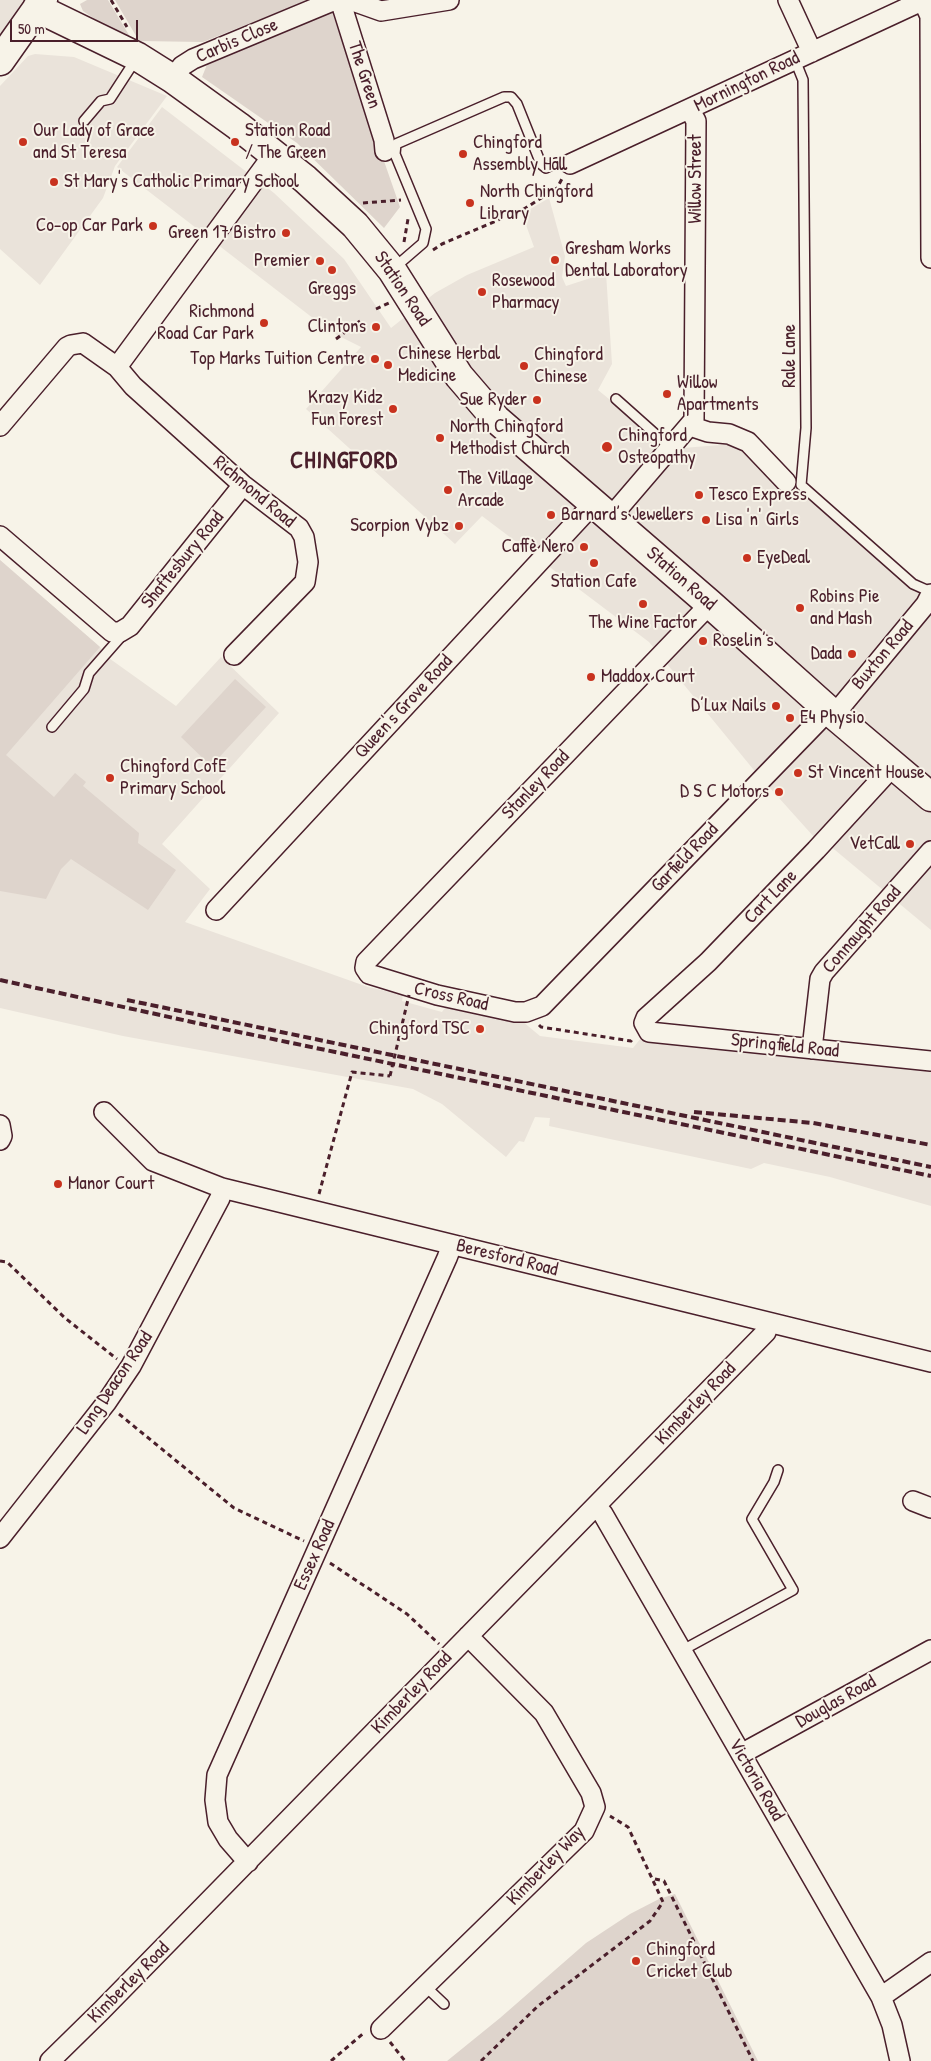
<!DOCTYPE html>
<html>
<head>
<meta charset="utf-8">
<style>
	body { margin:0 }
	#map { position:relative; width:931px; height:2061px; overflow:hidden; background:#f7f3e8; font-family:"Patrick Hand",sans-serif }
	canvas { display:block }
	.scale { position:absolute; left:10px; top:20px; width:128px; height:22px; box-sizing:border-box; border:2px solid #4a1f2b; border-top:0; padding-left:6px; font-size:15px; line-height:18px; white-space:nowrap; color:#4a1f2b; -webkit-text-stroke:4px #f7f3e8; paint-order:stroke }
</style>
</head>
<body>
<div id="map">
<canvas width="931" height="2061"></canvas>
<div class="scale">50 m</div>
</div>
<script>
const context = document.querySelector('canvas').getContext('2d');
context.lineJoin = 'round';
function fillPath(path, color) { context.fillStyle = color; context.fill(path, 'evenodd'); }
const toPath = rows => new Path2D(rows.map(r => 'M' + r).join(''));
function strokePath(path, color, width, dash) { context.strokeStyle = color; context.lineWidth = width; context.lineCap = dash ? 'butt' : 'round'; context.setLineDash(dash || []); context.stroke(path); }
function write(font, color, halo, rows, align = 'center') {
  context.font = font + ' "Patrick Hand",sans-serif'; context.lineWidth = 4; context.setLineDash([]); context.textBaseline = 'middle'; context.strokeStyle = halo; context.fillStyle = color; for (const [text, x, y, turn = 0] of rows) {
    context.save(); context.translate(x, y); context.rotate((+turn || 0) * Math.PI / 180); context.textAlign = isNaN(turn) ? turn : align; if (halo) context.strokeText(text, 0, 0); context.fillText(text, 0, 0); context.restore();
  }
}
fillPath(toPath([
	[0,0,30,0,0,39],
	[35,54,74,57,167,96,115,166,103,198,40,285,0,249,0,86,28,56],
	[162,107,274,193,344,259,391,328,435,293,467,275,534,247,522,214,549,198,565,256,562,277,566,286,606,273,612,364,598,390,670,449,733,444,754,452,915,592,931,587,931,930,829,845,814,837,753,769,649,642,482,516,455,544,306,409,361,347,331,332,117,167],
	[0,560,100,647,106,656,176,706,221,657,279,713,162,844,210,889,185,922,368,987,403,995,402,1001,442,1012,447,1005,522,1021,540,1036,633,1048,641,1038,931,1068,931,1206,830,1177,764,1163,751,1169,549,1126,550,1118,535,1117,524,1142,519,1141,506,1157,442,1104,413,1089,123,1036,0,1008]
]), '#eae3da');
fillPath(toPath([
	[87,0,108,0,129,35,126,36,105,26,83,11,80,4],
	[115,0,308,0,203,42,139,41],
	[332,12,400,207,384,228,297,143,202,77,208,62],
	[0,560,100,647,6,755,54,797,75,773,86,782,83,786,139,833,138,843,176,870,148,910,71,859,61,869,46,899,0,891],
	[235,679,266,707,211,766,181,737],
	[675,1894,758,2061,447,2061,500,2018,586,1943,630,1914,659,1899]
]), '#ded4cc');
const service = toPath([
	[795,60,803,80,806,428,801,485,913,584,931,592],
	[84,121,101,101,110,99,136,59],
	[394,268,423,243,426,229,395,154,396,144,504,97,511,97,517,104,541,164,546,168,556,163,570,164],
	[616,399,671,448],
	[52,727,84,689,89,673,125,632],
	[681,1651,793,1590,752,1519,774,1482,778,1470],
	[425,1986,444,2004]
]);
const minor = toPath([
	[340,0,384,140,385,151],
	[350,0,381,11,449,0],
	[788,0,812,52],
	[923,1,930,16,931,258],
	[173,79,182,66,193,59,335,0],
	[570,164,924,0],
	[0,426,67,347,71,345,83,343,117,367],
	[690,426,708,432,729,434,748,442,786,482],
	[610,518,694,420,696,121,690,110],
	[0,536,112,632,120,632,130,626,243,485],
	[710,604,366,962,365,968,369,974,437,995,515,1012,526,1012,542,1006,829,710],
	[234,655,305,582,308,562,304,537,299,528,243,485,133,386,117,367,273,155],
	[834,715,926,604,931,594],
	[894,765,816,850,708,962,646,1018,644,1023,649,1032,931,1061],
	[216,910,593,504],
	[812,1049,820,979,824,972,931,851],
	[104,1112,153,1161,222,1188,931,1362],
	[0,1125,2,1136,0,1140],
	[913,1501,931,1508],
	[596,1506,603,1514,881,1997,892,2025,900,2061],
	[0,1538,106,1403,131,1366,220,1198,222,1188],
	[741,1754,931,1650],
	[248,1862,228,1839,218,1822,215,1800,217,1775,447,1258,452,1245],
	[881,1997,931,1962],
	[381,2029,584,1831,595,1807,591,1793,544,1713,468,1636],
	[50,2061,101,2011,766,1332,769,1323]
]);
const primary = toPath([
	[37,8,138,57,173,79,238,126,305,179,355,225,392,270,459,376,496,419,710,604,834,715,931,797],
	[0,61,43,0]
]);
strokePath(service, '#4a1f2b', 12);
strokePath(minor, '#4a1f2b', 22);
strokePath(primary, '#4a1f2b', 31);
strokePath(toPath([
	[111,0,127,27],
	[363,203,401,200],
	[404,242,408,219],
	[433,250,442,244,524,209,557,188,563,177],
	[376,309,389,303],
	[336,339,360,321],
	[539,1025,541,1027,631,1041,634,1037],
	[319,1194,352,1072,390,1076],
	[0,1261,7,1262,65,1318,117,1359],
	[119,1414,234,1508,304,1541],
	[330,1563,407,1614,439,1644],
	[655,1879,664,1881,753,2061],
	[390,2042,405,2061],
	[331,2061,365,2032],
	[481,2061,538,2006,650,1921,663,1902,628,1827,610,1816]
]), '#4a1f2b', 3, [5, 4]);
strokePath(service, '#f7f3e8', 9);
strokePath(minor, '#f7f3e8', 19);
strokePath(primary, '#f7f3e8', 28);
strokePath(toPath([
	[0,980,215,1027,931,1176],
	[127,1000,931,1167],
	[694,1112,813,1123,931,1145]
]), '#4a1f2b', 4, [8, 4]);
strokePath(toPath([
	[390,1076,409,995]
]), '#4a1f2b', 3, [5, 4]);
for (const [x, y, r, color] of [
	[23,142,5,"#c8321e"],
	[235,142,5,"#c8321e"],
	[463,154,5,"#c8321e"],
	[54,182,5,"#c8321e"],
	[470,203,5,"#c8321e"],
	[153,226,5,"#c8321e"],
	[286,233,5,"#c8321e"],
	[555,260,5,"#c8321e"],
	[320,261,5,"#c8321e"],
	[332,270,5,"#c8321e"],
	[482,292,5,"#c8321e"],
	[264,323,5,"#c8321e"],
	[376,327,5,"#c8321e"],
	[375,359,5,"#c8321e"],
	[388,365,5,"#c8321e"],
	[524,366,5,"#c8321e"],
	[667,394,5,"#c8321e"],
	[537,400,5,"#c8321e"],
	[393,409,5,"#c8321e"],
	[440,438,5,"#c8321e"],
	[607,447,6,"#c8321e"],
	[448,490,5,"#c8321e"],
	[699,495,5,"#c8321e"],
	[551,515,5,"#c8321e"],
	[706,520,5,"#c8321e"],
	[459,526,5,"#c8321e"],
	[584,547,5,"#c8321e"],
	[747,558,5,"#c8321e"],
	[594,563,5,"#c8321e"],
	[643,604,5,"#c8321e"],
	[800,608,5,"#c8321e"],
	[703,641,5,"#c8321e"],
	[852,654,5,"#c8321e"],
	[591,677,5,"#c8321e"],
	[776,706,5,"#c8321e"],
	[790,718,5,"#c8321e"],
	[798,773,5,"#c8321e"],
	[110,778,5,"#c8321e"],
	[779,792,5,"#c8321e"],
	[910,844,5,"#c8321e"],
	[480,1029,5,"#c8321e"],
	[58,1184,5,"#c8321e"],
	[636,1961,5,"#c8321e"]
]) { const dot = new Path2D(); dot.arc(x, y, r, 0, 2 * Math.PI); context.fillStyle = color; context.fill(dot); strokePath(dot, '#f7f3e8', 2); }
write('19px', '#4a1f2b', '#f7f3e8', [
	["Carbis Close",237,41,-23],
	["The Green",364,75,72],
	["Mornington Road",747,82,-26],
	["Willow Street",696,179,-90],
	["Station Road",402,289,56],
	["Rale Lane",790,356,-90],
	["Richmond Road",254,492,40],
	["Shaftesbury Road",183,560,-51],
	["Station Road",681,579,41],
	["Buxton Road",883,655,-50],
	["Queen's Grove Road",404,707,-47],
	["Stanley Road",536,785,-46],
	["Garfield Road",685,858,-46],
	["Cart Lane",771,897,-46],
	["Connaught Road",862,930,-49],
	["Cross Road",451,997,13],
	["Springfield Road",785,1046,6],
	["Beresford Road",507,1258,14],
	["Long Deacon Road",115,1383,-56],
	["Kimberley Road",696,1404,-46],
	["Essex Road",315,1555,-66],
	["Kimberley Road",412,1693,-46],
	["Douglas Road",836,1702,-29],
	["Victoria Road",756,1780,60],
	["Kimberley Way",546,1866,-46],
	["Kimberley Road",129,1983,-45]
]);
write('19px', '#4a1f2b', '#f7f3e8', [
	["Our Lady of Grace",33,131],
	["and St Teresa",33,153],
	["Station Road",245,131],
	["/ The Green",245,153],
	["Chingford",473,143],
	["Assembly Hall",473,165],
	["St Mary's Catholic Primary School",64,182],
	["North Chingford",480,192],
	["Library",480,214],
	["Co-op Car Park",143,226,"right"],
	["Green 17 Bistro",276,233,"right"],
	["Gresham Works",565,249],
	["Dental Laboratory",565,271],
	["Premier",310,261,"right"],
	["Rosewood",492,281],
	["Pharmacy",492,303],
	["Greggs",332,289,"center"],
	["Richmond",254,312,"right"],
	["Road Car Park",254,334,"right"],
	["Clintons",366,327,"right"],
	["Chinese Herbal",398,354],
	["Medicine",398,376],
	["Chingford",534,355],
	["Chinese",534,377],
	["Top Marks Tuition Centre",365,359,"right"],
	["Willow",677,383],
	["Apartments",677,405],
	["Krazy Kidz",383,398,"right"],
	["Fun Forest",383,420,"right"],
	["Sue Ryder",527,400,"right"],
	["North Chingford",450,427],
	["Methodist Church",450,449],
	["Chingford",618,436],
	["Osteopathy",618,458],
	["The Village",458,479],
	["Arcade",458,501],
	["Tesco Express",709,495],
	["Barnard’s Jewellers",561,515],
	["Lisa 'n' Girls",716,520],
	["Scorpion Vybz",449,526,"right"],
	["Caffè Nero",574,547,"right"],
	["EyeDeal",757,558],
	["Station Cafe",594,582,"center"],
	["Robins Pie",810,597],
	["and Mash",810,619],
	["The Wine Factor",643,623,"center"],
	["Roselin’s",713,641],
	["Dada",842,654,"right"],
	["Maddox Court",601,677],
	["D’Lux Nails",766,706,"right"],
	["E4 Physio",800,718],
	["Chingford CofE",120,767],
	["Primary School",120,789],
	["St Vincent House",808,773],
	["D S C Motors",769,792,"right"],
	["VetCall",900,844,"right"],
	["Chingford TSC",470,1029,"right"],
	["Manor Court",68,1184],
	["Chingford",646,1950],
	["Cricket Club",646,1972]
], 'left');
context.letterSpacing = '1px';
write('bold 24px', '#4a1f2b', '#f7f3e8', [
	["CHINGFORD",344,462]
]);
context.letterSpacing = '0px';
</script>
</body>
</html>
